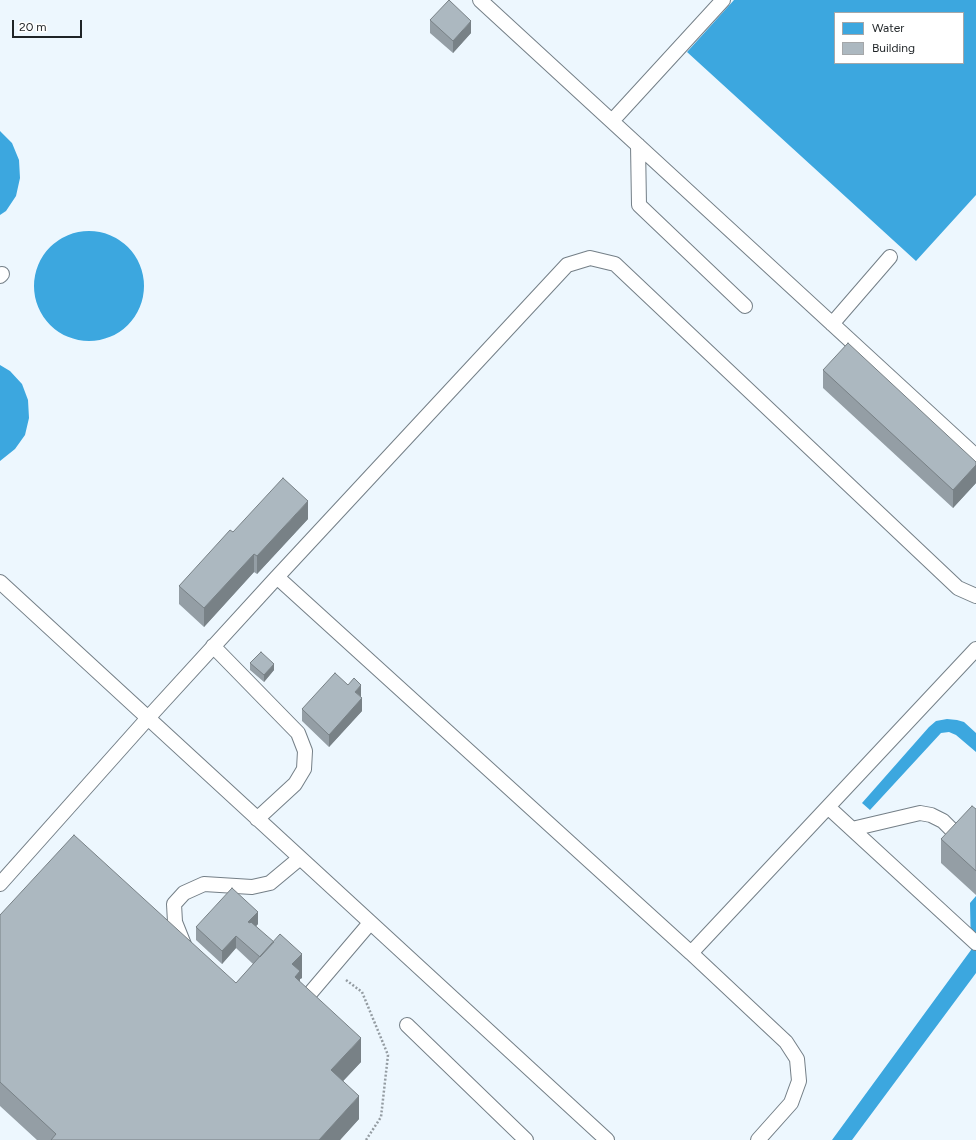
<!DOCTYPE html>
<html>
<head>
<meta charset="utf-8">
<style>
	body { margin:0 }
	#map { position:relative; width:976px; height:1140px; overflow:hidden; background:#edf7fe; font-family:Figtree,sans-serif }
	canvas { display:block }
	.legend { position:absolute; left:834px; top:12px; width:130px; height:52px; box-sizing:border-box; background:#fff; border:1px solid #a5a7a9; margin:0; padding:5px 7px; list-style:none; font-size:12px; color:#1f2427 }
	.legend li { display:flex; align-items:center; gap:8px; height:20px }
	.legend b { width:20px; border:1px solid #a5a7a9 }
	.scale { position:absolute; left:12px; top:20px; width:70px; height:18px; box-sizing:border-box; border:2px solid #1f2427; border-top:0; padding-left:5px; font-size:12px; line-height:14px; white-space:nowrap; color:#1f2427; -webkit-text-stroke:3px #fff; paint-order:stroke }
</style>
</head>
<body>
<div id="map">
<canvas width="976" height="1140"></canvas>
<ul class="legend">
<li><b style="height:11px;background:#3ca7df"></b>Water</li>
<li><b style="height:11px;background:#acb8c0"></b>Building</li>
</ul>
<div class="scale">20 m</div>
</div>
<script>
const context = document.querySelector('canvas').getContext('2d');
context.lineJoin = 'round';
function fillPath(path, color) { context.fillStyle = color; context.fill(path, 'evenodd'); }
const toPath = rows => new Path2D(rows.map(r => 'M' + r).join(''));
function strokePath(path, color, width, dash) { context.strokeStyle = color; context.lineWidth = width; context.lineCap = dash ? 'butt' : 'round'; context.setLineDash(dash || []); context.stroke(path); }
fillPath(toPath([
	[734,0,976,0,976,195,916,261,687,52],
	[835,13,963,13,963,63,835,63],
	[0,131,12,143,19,160,20,178,16,196,6,211,0,215],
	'34 286a55 55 0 1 1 110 0a55 55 0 1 1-110 0Z',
	[0,365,10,371,22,384,28,400,29,418,25,435,15,449,0,461],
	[947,719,957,720,964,722,976,733,976,752,956,735,949,732,941,733,870,810,862,803,929,727,936,721],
	[976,896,976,973,852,1140,832,1140,971,950,970,903]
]), '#3ca7df');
const service = toPath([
	[480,0,976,456],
	[612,121,723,0],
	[638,145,639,205,745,306],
	[0,276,2,274],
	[832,324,890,257],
	[0,582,607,1140],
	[213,646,298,733,305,751,304,769,295,784,257,819],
	[828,807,976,943],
	[852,829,920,813,931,815,943,821,958,836],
	[0,884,148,718,277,577],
	[185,947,175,922,174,904,184,893,204,884,252,887,270,883,300,858],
	[691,953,277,577,567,265,590,258,615,264,958,588,976,596],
	[301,1004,370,923],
	[407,1025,526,1140],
	[758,1140,791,1103,799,1081,797,1059,786,1042,691,953,976,649]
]);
strokePath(service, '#747f87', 16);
strokePath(toPath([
	[346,980,362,992,388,1055,381,1117,366,1140]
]), '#949ca2', 2.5, [2, 2]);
strokePath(service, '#fff', 14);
fillPath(toPath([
	[430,20,471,33,453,53,430,33],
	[823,370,976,462,976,483,953,508,823,388],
	[308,519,257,574,254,572,204,627,179,604,179,586,233,532],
	[250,663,274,670,264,682,250,670],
	[361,697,362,711,329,747,302,721,302,709],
	[976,809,976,895,941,863,941,839],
	[0,915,236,983,253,964,236,948,222,964,196,940,196,927,258,924,256,926,302,978,300,979,300,982,361,1062,343,1081,359,1119,340,1140,37,1140,0,1106]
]), '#949ea5');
fillPath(toPath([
	[471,21,471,33,453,53,453,41],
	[976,465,976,483,953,508,953,490],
	[308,501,308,519,257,574,257,556],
	[254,554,254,572,204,627,204,608],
	[274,664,274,670,264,682,264,675],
	[361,685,361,697,355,692],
	[362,698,362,711,329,747,329,735],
	[258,912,258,924,248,935,248,922],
	[236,936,236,948,222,964,222,951],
	[302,954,302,978,300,979,300,995,295,1001,292,964],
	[361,1038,361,1062,331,1094,331,1070],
	[359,1096,359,1119,340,1140,319,1140]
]), '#788186');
const building = toPath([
	[449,0,471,21,453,41,430,20,449,0],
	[848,343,976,462,976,465,953,490,823,370,848,343],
	[283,478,308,501,257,556,254,554,204,608,179,586,230,530,233,532,283,478],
	[261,652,274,664,264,675,250,663,261,652],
	[335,673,348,685,354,678,361,685,355,692,362,698,329,735,302,709,335,673],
	[972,806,976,809,976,871,941,839,972,806],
	[74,835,236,983,280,934,302,954,292,964,300,971,295,977,361,1038,331,1070,359,1096,319,1140,51,1140,56,1134,0,1082,0,915,74,835],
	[232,888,258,912,248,922,250,923,251,922,274,942,260,957,236,936,222,951,196,927,232,888]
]);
fillPath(building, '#acb8c0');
strokePath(building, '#788186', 1);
</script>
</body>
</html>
